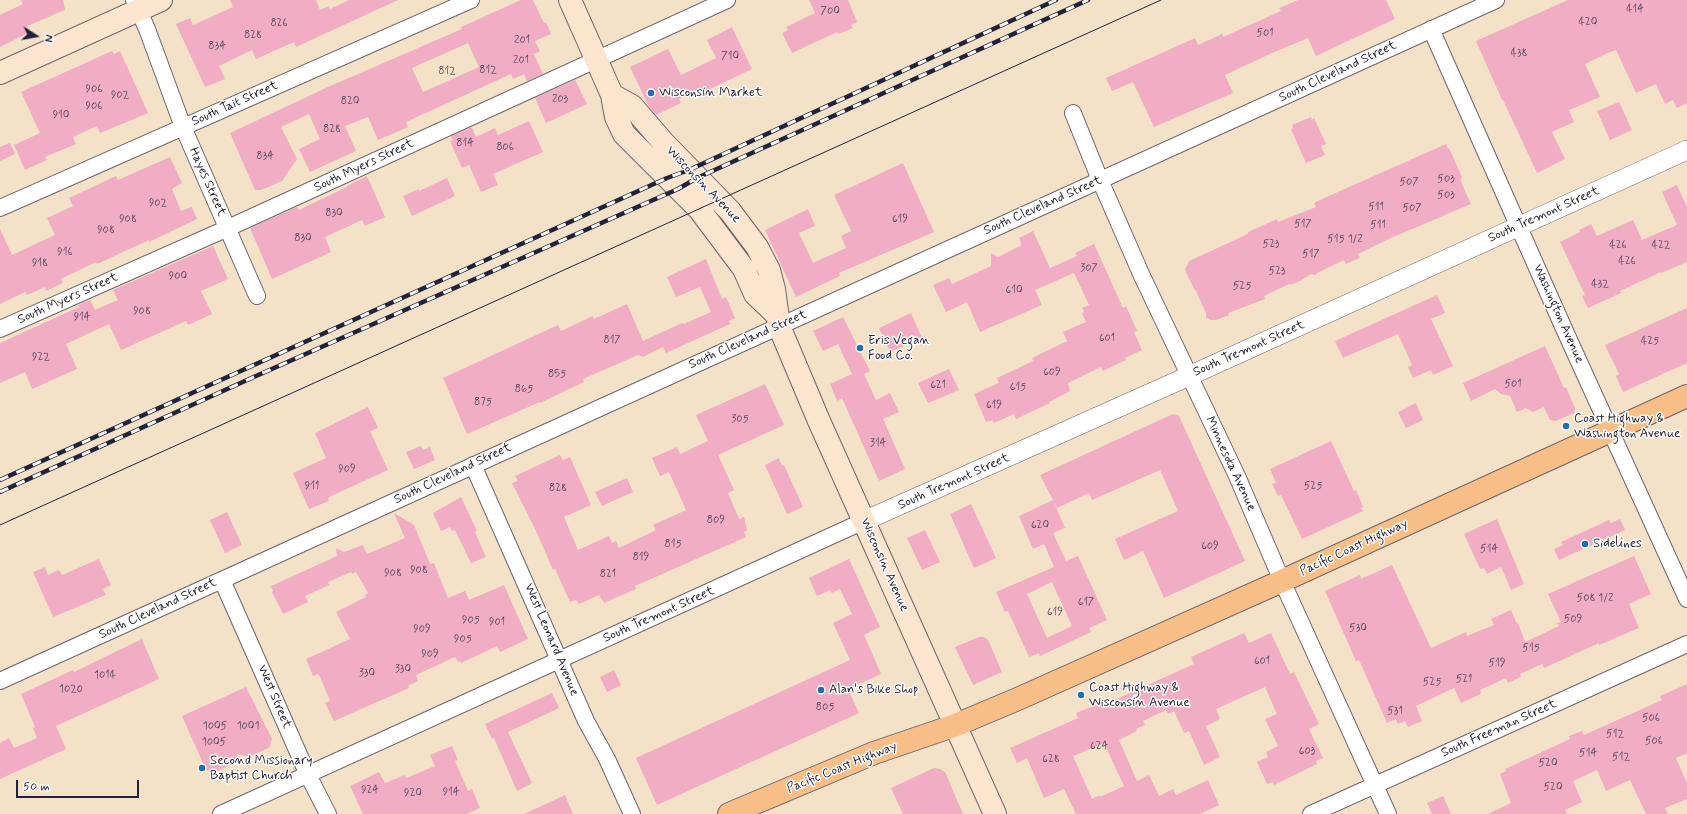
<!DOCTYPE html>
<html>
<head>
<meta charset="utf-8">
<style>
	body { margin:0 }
	#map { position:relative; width:1687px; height:814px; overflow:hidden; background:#f4e2c8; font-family:Mynerve,sans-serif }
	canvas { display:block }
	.north { position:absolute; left:16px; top:16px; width:40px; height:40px; -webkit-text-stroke:3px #fdfcf7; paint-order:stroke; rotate:101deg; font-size:11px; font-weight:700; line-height:16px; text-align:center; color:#22223b }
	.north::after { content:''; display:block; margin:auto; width:14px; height:18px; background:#22223b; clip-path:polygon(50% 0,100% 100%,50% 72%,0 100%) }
	.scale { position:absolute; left:16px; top:780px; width:123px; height:18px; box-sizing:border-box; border:2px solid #22223b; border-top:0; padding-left:5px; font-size:12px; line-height:14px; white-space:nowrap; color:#22223b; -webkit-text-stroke:3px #fdfcf7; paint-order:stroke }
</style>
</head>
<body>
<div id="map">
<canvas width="1687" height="814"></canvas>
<div class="north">N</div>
<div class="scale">50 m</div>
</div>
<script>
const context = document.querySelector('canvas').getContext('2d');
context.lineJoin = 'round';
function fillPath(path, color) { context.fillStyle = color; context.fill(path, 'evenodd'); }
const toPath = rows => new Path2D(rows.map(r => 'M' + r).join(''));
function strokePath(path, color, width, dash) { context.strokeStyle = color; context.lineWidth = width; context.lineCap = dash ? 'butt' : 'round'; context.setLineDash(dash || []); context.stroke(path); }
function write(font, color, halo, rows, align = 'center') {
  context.font = font + ' Mynerve,sans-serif'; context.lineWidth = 3; context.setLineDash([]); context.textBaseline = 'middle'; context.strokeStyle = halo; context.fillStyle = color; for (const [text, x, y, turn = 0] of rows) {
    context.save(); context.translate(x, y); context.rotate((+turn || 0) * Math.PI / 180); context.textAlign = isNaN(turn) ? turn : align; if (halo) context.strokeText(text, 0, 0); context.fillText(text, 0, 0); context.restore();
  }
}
fillPath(toPath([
	[21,0,63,0,65,10,27,26,30,32,0,47,0,15,23,4],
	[230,0,316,0,320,10,329,6,330,9,349,0,398,0,296,47,294,42,256,59,252,50,219,66,225,79,205,87,176,24,190,18,193,25,233,7],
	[521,0,533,0,544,23,546,22,551,34,535,41,540,51,534,54,543,74,527,81,524,74,513,79,511,74,406,122,408,127,378,140,368,117,345,126,356,151,310,172,299,149,320,139,309,114,281,127,297,159,282,181,261,190,255,190,230,133,328,87,462,29,461,27],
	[468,43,479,67,423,92,412,68],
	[809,0,848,0,857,22,851,25,853,28,838,34,837,32,792,53,782,33,788,30,786,27,815,13],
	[1298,0,1386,0,1395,19,1316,56,1308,38,1272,53,1225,75,1233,93,1154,127,1133,82,1112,91,1106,78,1195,38,1198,45,1222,34,1223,37,1281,11,1279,8],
	[1568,0,1687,0,1687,103,1677,108,1673,100,1665,104,1656,84,1636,93,1616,50,1608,53,1585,64,1600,97,1569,110,1574,122,1552,132,1565,159,1537,173,1503,100,1502,100,1476,41],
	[732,27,752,69,704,92,703,88,679,99,681,103,656,115,649,107,630,67,668,49,681,75,716,58,707,40],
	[112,51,114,54,120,51,148,113,100,133,97,126,73,137,76,144,45,157,47,160,25,170,14,145,40,133,21,92],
	[575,80,587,104,546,123,535,98],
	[1619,102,1632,130,1610,140,1597,111],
	[1311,117,1312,120,1314,118,1326,144,1321,146,1325,155,1306,163,1291,129,1293,128,1292,125],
	[529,121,543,152,493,174,498,185,481,192,469,165,462,168,450,141,453,140,451,136,472,127,476,137,495,128,498,135],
	[10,143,15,154,0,161,0,147],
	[1446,144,1448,149,1449,148,1462,177,1461,178,1461,182,1471,204,1391,238,1358,254,1360,258,1346,264,1344,260,1317,273,1316,275,1311,274,1300,281,1290,285,1289,284,1264,296,1265,299,1228,313,1229,315,1216,320,1210,320,1206,317,1206,313,1196,291,1194,289,1185,270,1189,261,1248,234,1248,232,1277,219,1278,222,1316,207,1314,203,1322,199],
	[170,157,182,183,172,189,181,211,192,207,197,219,149,242,149,240,97,264,96,262,61,279,63,283,46,291,45,287,27,295,25,292,0,304,0,229,12,255,55,235,47,218,73,206,69,198,116,176,118,180],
	[903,163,934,232,839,273,840,276,796,297,765,230,808,209,815,226,799,233,813,263,846,248,841,236,851,231,834,195],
	[367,176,385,217,365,226,362,220,325,237,331,252,272,279,250,228,297,207,299,210,347,187,347,186],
	[447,178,455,196,412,216,403,196,419,189,419,191],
	[1677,185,1687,207,1687,262,1661,273,1661,272,1620,291,1621,293,1588,308,1582,296,1585,295,1560,242,1580,232,1579,230,1591,224,1597,236,1633,220,1642,240,1677,225,1662,192],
	[1033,231,1050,268,1077,256,1075,253,1094,244,1123,308,1126,306,1130,315,1137,331,1134,332,1142,350,1125,358,1126,360,1103,371,1101,367,1068,383,1070,391,1049,402,1050,403,1016,419,1014,414,994,423,992,420,986,422,974,394,999,383,997,378,1033,361,1032,358,1067,341,1063,332,1086,322,1082,313,1084,312,1082,308,1089,305,1074,273,1035,290,1042,305,980,332,967,302,946,312,933,285,949,278,952,284,991,266,991,253,998,257,1022,245,1019,238],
	[213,246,228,279,201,291,212,314,188,325,186,321,121,350,109,324,66,344,77,369,32,389,25,372,0,383,0,343,79,307,78,305,90,300,95,310,118,300,113,290],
	[706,259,722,299,726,297,735,318,729,321,730,324,666,353,663,347,643,357,638,355,583,379,584,382,540,403,540,402,467,434,443,378,558,325,561,331,593,316,594,319,627,304,643,341,682,323,684,324,711,312,700,287,676,297,667,277],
	[1437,295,1445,313,1431,319,1453,366,1433,375,1431,370,1413,378,1408,367,1412,365,1398,334,1343,358,1335,341],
	[1687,308,1687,363,1623,392,1616,376,1619,374,1605,345],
	[911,313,922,338,890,352,879,328],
	[843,317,870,371,864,374,876,400,890,393,899,412,883,419,905,469,879,481,842,398,837,401,830,384,852,374,838,344,823,351,813,331],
	[1545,346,1564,388,1566,387,1575,408,1574,413,1556,421,1550,420,1544,407,1533,412,1526,408,1517,412,1510,396,1501,394,1495,389,1471,401,1463,383],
	[949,369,959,390,928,403,918,383],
	[765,384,784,425,718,455,734,490,728,493,739,519,744,517,747,530,744,532,746,537,635,586,636,589,604,603,599,595,579,604,576,600,570,602,555,569,553,570,536,531,512,483,518,481,515,476,560,455,563,460,570,457,591,505,564,517,578,550,609,536,612,543,616,541,619,548,656,530,653,525,686,510,669,472,660,476,652,458,677,447,680,454,708,441,696,415],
	[1416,403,1423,420,1406,428,1398,412],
	[368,407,378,428,370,431,388,470,329,497,328,498,329,501,309,509,293,473,326,458,315,433],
	[1173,414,1179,416,1245,561,1164,598,1143,551,1124,560,1115,539,1178,511,1160,470,1092,500,1089,493,1057,508,1040,475],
	[1331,441,1354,491,1356,490,1363,507,1361,508,1363,511,1302,539,1281,495,1278,496,1272,484,1276,483,1270,469],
	[421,446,423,450,430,447,435,460,414,469,406,452],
	[779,458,782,466,784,465,803,507,787,514,765,465],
	[627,478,633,492,602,506,595,492],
	[461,497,477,531,475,532,486,557,471,563,455,530,452,531,450,527,441,531,433,513],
	[1053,500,1065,528,1053,533,1066,561,1078,556,1107,620,1089,628,1091,632,1040,656,1039,653,1029,657,1008,611,1005,612,996,592,1054,567,1044,544,1033,549,1019,516],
	[1052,582,1072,626,1047,638,1027,594],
	[971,504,996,558,974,568,950,514],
	[227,512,242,545,225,553,210,520],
	[394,513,414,525,430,564,434,563,448,598,465,591,469,600,504,585,528,639,500,652,497,646,461,663,460,661,458,662,455,657,416,675,418,681,408,686,409,688,334,721,325,703,330,701,320,677,318,674,313,676,306,659,350,639,336,612,366,597,365,595,368,593,356,572,352,574,351,572,328,582,329,585,305,596,308,602,283,614,272,592,273,591,271,586,337,556,336,548,344,552,363,545,367,554,405,538],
	[1497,519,1524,584,1511,590,1501,567,1487,574,1484,568,1480,569,1464,534],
	[1620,519,1625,530,1559,560,1554,549,1563,545,1561,542,1609,520,1611,523],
	[925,530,940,562,922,570,907,538],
	[1634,556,1651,594,1629,604,1639,628,1599,645,1599,643,1544,668,1542,664,1520,674,1521,677,1508,683,1506,678,1480,690,1481,694,1461,703,1454,688,1416,706,1422,721,1408,727,1405,721,1398,724,1396,719,1387,723,1359,660,1356,661,1325,591,1360,575,1361,579,1392,565,1431,648,1466,632,1467,636,1494,625,1491,619,1511,610,1517,624,1518,623,1525,642,1559,626,1557,623,1561,622,1548,594],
	[99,559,111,585,103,589,106,595,53,617,33,572,45,567,48,575,59,570,62,575],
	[849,559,880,627,864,635,881,674,848,689,859,713,657,805,636,758,850,660,833,623,852,614,840,589,832,593,830,590,817,596,809,578],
	[1244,633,1249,643,1271,633,1290,674,1294,672,1319,724,1309,729,1323,758,1316,761,1317,764,1274,785,1273,782,1267,784,1257,762,1268,757,1266,752,1278,746,1265,719,1277,714,1265,687,1216,709,1220,719,1206,726,1220,757,1204,765,1189,731,1184,733,1174,711,1168,714,1166,710,1143,721,1145,725,1136,729,1137,731,1119,740,1137,781,1149,775,1159,796,1173,789,1176,795,1208,780,1219,805,1200,814,1076,814,1064,789,1044,798,1027,758,1017,763,1010,748,1078,718,1076,713,1098,704,1099,707,1194,664,1191,657],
	[1104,743,1124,786,1100,797,1100,795,1092,799,1073,756],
	[979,637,984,637,988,640,1002,672,973,685,955,647],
	[142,639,159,679,56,726,66,749,0,779,0,743,9,738,14,748,37,738,33,728,35,727,21,694,73,670,74,672],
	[614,670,621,685,607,692,600,677],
	[1687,684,1687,753,1676,758,1687,783,1687,799,1665,808,1668,814,1646,814,1630,780,1606,791,1597,770,1573,781,1582,802,1565,810,1567,814,1488,814,1511,803,1500,774,1506,771,1505,769,1570,739,1569,736,1582,731,1584,735,1662,700,1660,696],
	[246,687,272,739,269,748,248,757,238,754,234,763,214,773,206,770,182,716],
	[552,693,559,708,508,732,532,783,517,791,494,738,492,739,485,724],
	[452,746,458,760,455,761,468,791,472,789,480,808,467,814,363,814,350,786,379,772,385,783,405,775,406,778,435,766,430,755],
	[934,768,940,769,945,772,963,814,903,814,891,788],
	[565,795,573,814,524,814],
	[1443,796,1451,814,1432,814,1427,803]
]), '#f0adc4');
const minor = toPath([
	[134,0,147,29,183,127,257,296],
	[1431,29,1565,331,1687,599],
	[1073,113,1100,180,1142,276,1237,476,1282,581,1388,814],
	[0,208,471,0],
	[0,329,228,228,727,0],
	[473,465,586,721,607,759,632,814],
	[222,580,308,775,328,814],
	[0,681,1496,0],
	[221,814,864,521],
	[1311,814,1687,644]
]);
const tertiary = toPath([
	[864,521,1189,376,1687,150]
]);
const secondary = toPath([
	[570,0,612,95,616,117,624,134,699,209,744,269,755,294,776,314],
	[0,73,161,0],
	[612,95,632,106,663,142,730,211,757,247,769,270,774,289,779,326,819,421,995,814]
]);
const primary = toPath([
	[729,814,874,753,956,725,1020,698,1282,581,1687,396]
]);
strokePath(minor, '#6c656c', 18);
strokePath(tertiary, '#6c656c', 20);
strokePath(secondary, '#6c656c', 24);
strokePath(primary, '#6c656c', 24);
strokePath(minor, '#fff', 16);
strokePath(tertiary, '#fff', 19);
strokePath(secondary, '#fce5cf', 22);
strokePath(primary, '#f7be87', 22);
strokePath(toPath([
	[0,525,1161,0]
]), '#22223b', 1);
const rail = toPath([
	[0,480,667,178,689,170,1056,0],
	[0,492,256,376,678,189,697,178,1088,0]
]);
strokePath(rail, '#22223b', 4.5);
strokePath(rail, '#fdfcf7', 3, [9]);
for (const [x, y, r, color] of [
	[651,93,4,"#1f6fb2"],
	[860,348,4,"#1f6fb2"],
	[1566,426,4,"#1f6fb2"],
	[1585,544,4,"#1f6fb2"],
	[821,690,4,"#1f6fb2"],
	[1081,695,4,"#1f6fb2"],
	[202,768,4,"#1f6fb2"]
]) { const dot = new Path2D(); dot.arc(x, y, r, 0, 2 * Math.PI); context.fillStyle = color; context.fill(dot); strokePath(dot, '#fdfcf7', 1.5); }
write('11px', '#56455d', null, [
	["414",1635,10],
	["700",830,12],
	["420",1588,23],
	["826",279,24],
	["501",1265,34],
	["828",253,36],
	["201",522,41],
	["834",217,47],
	["438",1519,54],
	["710",730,57],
	["201",521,61],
	["812",488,71],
	["812",447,72],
	["906",94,90],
	["902",120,96],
	["203",560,100],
	["820",350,102],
	["906",94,107],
	["910",61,116],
	["828",332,130],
	["814",465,144],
	["806",505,148],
	["834",265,157],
	["503",1446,180],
	["507",1409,183],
	["503",1446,196],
	["902",158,204],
	["511",1376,208],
	["507",1412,209],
	["830",334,214],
	["908",128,220],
	["619",900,220],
	["517",1303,225],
	["511",1378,226],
	["908",106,231],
	["830",303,239],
	["515 1/2",1345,240],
	["523",1271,245],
	["426",1618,246],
	["422",1661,246],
	["916",65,253],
	["517",1311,255],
	["426",1627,262],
	["918",40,264],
	["307",1089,269],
	["523",1277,272],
	["900",178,277],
	["432",1600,285],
	["525",1242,287],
	["610",1014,291],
	["908",142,312],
	["914",82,318],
	["601",1107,339],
	["817",612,341],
	["425",1650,342],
	["922",41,358],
	["609",1052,373],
	["855",557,375],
	["501",1513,385],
	["621",938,386],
	["615",1018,388],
	["865",524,390],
	["875",483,403],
	["619",994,406],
	["305",740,420],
	["314",878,444],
	["909",347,470],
	["911",312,487],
	["525",1313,487],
	["828",558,489],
	["809",716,521],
	["620",1040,526],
	["815",673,545],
	["609",1210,547],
	["514",1489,550],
	["819",641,558],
	["908",419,571],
	["908",393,574],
	["821",608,575],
	["508 1/2",1595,599],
	["617",1086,603],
	["619",1055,613],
	["509",1573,620],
	["905",471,621],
	["901",497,623],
	["530",1358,629],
	["909",422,630],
	["905",463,640],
	["515",1531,649],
	["909",430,655],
	["601",1262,662],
	["519",1497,664],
	["330",403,670],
	["330",367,674],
	["1014",105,676],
	["521",1464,680],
	["525",1432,683],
	["1020",71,690],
	["805",825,708],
	["531",1395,712],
	["506",1651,719],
	["1005",215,727],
	["1001",248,727],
	["512",1615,735],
	["506",1654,742],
	["1005",214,743],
	["624",1099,747],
	["603",1307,752],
	["514",1588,754],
	["512",1621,758],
	["628",1051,760],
	["520",1548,764],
	["520",1553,788],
	["924",370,791],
	["914",451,793],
	["920",413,794]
]);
write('13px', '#22223b', '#fdfcf7', [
	["South Cleveland Street",1338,72,-25],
	["South Tait Street",235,104,-24],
	["South Myers Street",364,166,-25],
	["Hayes Street",207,182,66],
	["Wisconsin Avenue",703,185,46],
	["South Cleveland Street",1043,206,-24],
	["South Tremont Street",1544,215,-24],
	["South Myers Street",68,299,-24],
	["Washington Avenue",1558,314,66],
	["South Cleveland Street",748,340,-24],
	["South Tremont Street",1249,349,-24],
	["Minnesota Avenue",1230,464,65],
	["South Cleveland Street",453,474,-25],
	["South Tremont Street",954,482,-24],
	["Pacific Coast Highway",1354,548,-25],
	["Wisconsin Avenue",884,565,66],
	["South Cleveland Street",158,609,-25],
	["South Tremont Street",659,615,-24],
	["West Leonard Avenue",551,640,67],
	["West Street",274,697,67],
	["South Freeman Street",1499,729,-24],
	["Pacific Coast Highway",842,768,-22]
]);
write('13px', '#22223b', '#fdfcf7', [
	["Wisconsin Market",659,93],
	["Eris Vegan",868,341],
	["Food Co.",868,356],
	["Coast Highway &",1574,419],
	["Washington Avenue",1574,434],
	["Sidelines",1593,544],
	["Coast Highway &",1089,688],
	["Wisconsin Avenue",1089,703],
	["Alan's Bike Shop",829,690],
	["Second Missionary",210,761],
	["Baptist Church",210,776]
], 'left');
</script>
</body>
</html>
